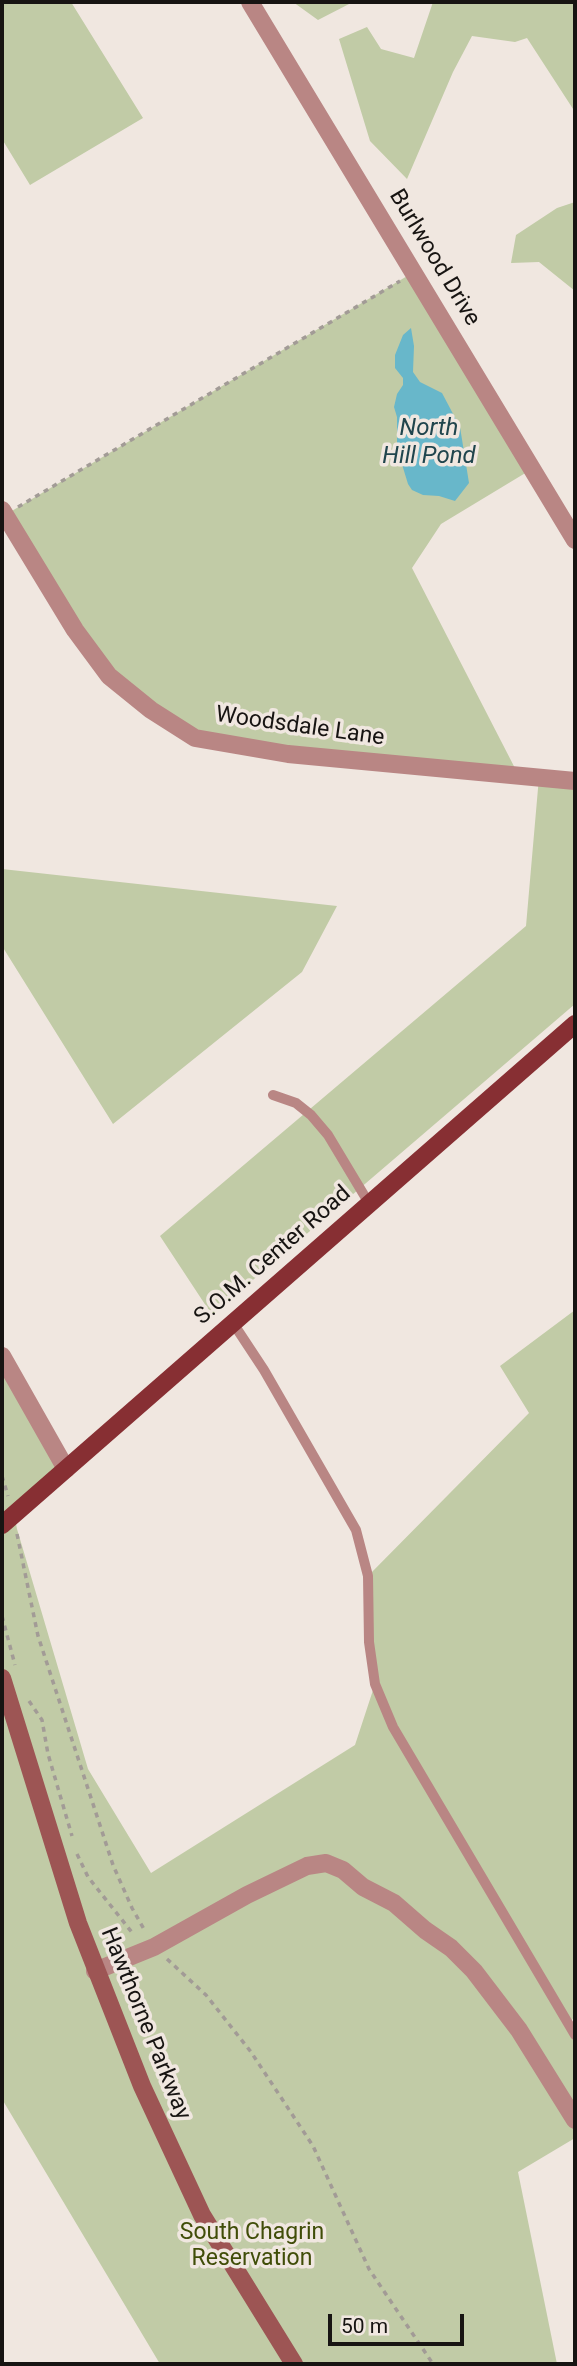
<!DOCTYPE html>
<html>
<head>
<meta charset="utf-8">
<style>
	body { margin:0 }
	#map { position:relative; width:577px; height:2366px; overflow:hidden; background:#f0e7e0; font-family:Roboto,sans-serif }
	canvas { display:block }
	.frame { position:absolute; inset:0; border:4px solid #171412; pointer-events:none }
	.scale { position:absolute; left:328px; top:2314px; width:136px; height:32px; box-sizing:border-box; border:4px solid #171412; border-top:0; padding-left:9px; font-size:21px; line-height:24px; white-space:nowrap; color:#171412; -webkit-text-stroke:5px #f0e7e0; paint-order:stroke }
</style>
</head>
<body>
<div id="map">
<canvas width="577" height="2366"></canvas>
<div class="frame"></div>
<div class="scale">50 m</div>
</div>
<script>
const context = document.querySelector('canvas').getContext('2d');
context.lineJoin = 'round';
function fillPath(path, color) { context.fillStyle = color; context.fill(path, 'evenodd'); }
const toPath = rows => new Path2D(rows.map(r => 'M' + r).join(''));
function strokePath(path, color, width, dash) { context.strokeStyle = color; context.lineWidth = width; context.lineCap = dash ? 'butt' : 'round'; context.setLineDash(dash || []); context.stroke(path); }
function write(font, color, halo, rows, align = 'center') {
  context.font = font + ' Roboto,sans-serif'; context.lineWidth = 7; context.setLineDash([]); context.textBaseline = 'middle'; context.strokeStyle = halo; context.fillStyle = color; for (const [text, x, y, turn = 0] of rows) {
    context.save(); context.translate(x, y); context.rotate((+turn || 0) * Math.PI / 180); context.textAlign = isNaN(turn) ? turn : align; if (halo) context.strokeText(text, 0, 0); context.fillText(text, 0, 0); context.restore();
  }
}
fillPath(toPath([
	[2,2,71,2,143,118,30,185,2,139],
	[293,2,353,2,318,20],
	[433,2,575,2,575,112,527,38,515,42,472,36,453,72,407,179,370,141,339,39,367,27,381,49,414,58],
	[575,202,575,291,539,262,511,263,516,235,557,208],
	[414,272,532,469,441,524,412,568,519,776,195,738,109,676,5,515],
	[539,777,575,781,575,1004,212,1315,160,1236,526,926],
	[2,869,337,906,302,972,113,1124,2,946],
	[575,1310,575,2015,569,2025,575,2035,575,2138,518,2172,557,2364,160,2364,2,2099,2,1356,66,1469,14,1513,17,1529,88,1769,151,1873,355,1745,375,1684,368,1576,529,1413,500,1366]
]), '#c1cba6');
fillPath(toPath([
	[411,328,414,346,413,372,420,382,442,393,460,427,469,483,455,501,439,496,423,495,412,490,408,484,397,448,397,417,394,407,397,394,403,385,403,378,395,368,395,355,403,335]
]), '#68b7ca');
strokePath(toPath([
	[18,507,400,281],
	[2,1476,8,1496],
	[17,1534,38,1636,113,1865,132,1908,145,1931],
	[2,1616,15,1665],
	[29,1701,42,1720,48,1754,72,1836],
	[77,1854,88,1877,134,1935],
	[167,1959,206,1995,251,2052,313,2146,369,2269,433,2364],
	[132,2007,139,1970]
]), '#a29b96', 3.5, [5, 5]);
strokePath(toPath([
	[273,1095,296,1103,311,1115,328,1135,370,1205],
	[233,1323,264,1370,356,1530,368,1576,369,1642,375,1684,393,1727,575,2035]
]), '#b98684', 10);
strokePath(toPath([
	[250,2,575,540],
	[2,510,75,630,109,676,151,710,195,738,288,754,575,781],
	[2,1356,66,1469],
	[95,1971,154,1947,247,1895,307,1866,326,1863,343,1870,363,1887,394,1903,425,1930,451,1948,474,1971,519,2030,575,2120]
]), '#b98684', 18);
strokePath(toPath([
	[2,1678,78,1923,142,2086,202,2215,294,2364]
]), '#9d5554', 18);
strokePath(toPath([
	[2,1525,575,1024]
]), '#872f33', 18);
write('23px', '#171412', '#f0e7e0', [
	["Burlwood Drive",434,258,59],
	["Woodsdale Lane",300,727,8],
	["S.O.M. Center Road",273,1256,-41],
	["Hawthorne Parkway",145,2024,68]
]);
write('23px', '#404d08', '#f0e7e0', [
	["South Chagrin",252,2233],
	["Reservation",252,2259]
]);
write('italic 24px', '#20454d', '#f0e7e0', [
	["North",429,429],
	["Hill Pond",429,457]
]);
</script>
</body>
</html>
